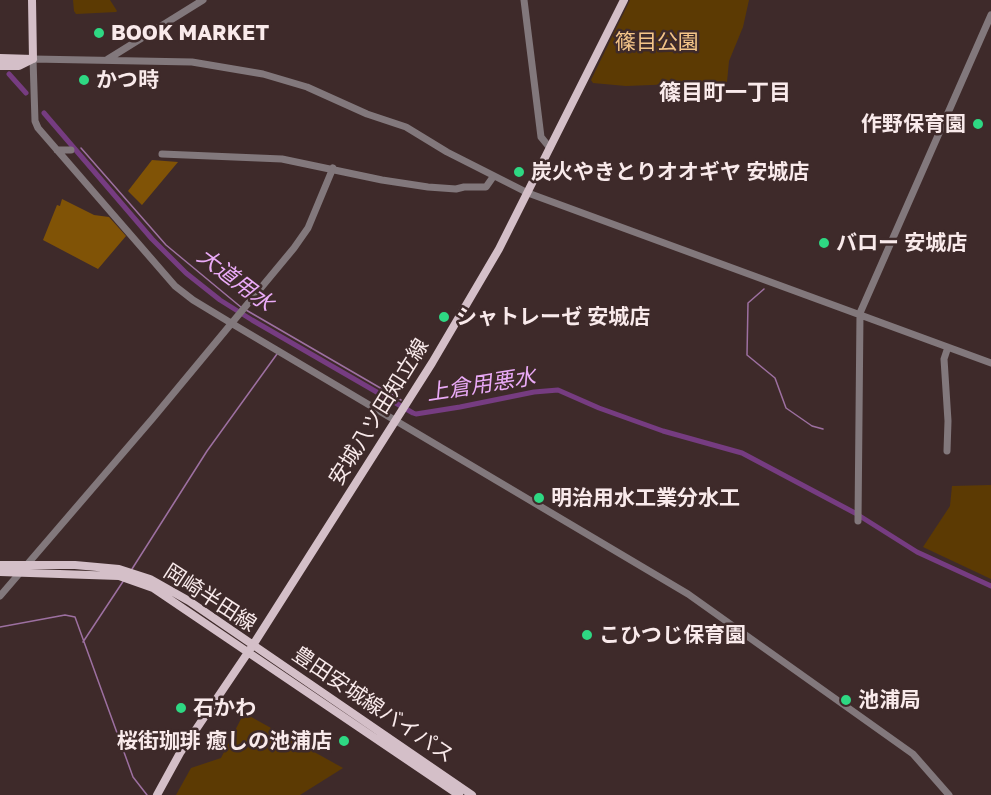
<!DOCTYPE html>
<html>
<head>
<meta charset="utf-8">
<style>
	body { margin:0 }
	canvas { display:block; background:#3e2a2a }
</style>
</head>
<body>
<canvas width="991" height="795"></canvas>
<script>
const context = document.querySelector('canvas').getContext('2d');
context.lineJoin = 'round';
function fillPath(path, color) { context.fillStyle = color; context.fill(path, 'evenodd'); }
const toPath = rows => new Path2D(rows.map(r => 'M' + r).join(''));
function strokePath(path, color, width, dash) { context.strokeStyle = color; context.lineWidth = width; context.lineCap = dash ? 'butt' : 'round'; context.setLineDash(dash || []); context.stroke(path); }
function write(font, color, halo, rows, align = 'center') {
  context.font = font + ' "Golos Text","Noto Sans JP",sans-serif'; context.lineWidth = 5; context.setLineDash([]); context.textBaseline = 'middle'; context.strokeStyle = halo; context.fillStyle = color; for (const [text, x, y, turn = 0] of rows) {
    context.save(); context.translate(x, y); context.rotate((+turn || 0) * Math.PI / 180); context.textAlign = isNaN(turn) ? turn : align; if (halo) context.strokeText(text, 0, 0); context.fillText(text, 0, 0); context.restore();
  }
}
fillPath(toPath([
	[73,0,110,0,117,11,116,12,76,14,74,11],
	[630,0,749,0,743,27,729,61,727,82,626,86,593,83,591,80],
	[991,485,991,579,923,547,950,506,952,486],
	[244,713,343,768,300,795,176,795,191,768,221,758]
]), '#5c3a03');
fillPath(toPath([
	[152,160,178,162,142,205,128,191],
	[62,199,94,215,109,217,126,236,98,269,43,240,57,205,60,206]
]), '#805306');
strokePath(toPath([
	[81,148,166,245,242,308],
	[764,289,748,303,747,355,775,378,786,408,812,426,823,429],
	[246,310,401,400],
	[132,569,207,451,277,354],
	[0,627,65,615,75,617,133,777,147,795],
	[83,642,124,580]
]), '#9d70a1', 1.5);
strokePath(toPath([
	[9,74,26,93],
	[44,113,152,239,186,273,220,300,252,320,413,413,416,414,460,407,534,392,558,390,599,408,663,431,742,453,855,513,917,552,991,586]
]), '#763c81', 5);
strokePath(toPath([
	[524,0,541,137,550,148],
	[108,59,203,0],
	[57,150,71,150],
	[162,154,282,159,382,180,428,187,456,189,464,187,486,187,493,177],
	[947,451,948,421,944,359,948,347],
	[858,521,860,313,991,15],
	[0,596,153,418,294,248,308,228,333,168],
	[949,795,913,754,688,594,231,323,193,300,175,286,38,128,35,121,33,59,192,62,263,74,307,87,367,114,406,127,447,152,528,193,991,363]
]), '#82787c', 7);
strokePath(toPath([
	[32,0,33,59],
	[0,58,33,59],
	[0,66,19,66,33,59],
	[0,565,75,565,119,569,150,579,189,601,472,795],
	[0,572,119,576,153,588,459,795],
	[157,795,180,753,253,645,432,363,499,249,624,0]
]), '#d4bfc8', 8);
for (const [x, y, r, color] of [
	[99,33,6,"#2ed883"],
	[84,80,6,"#2ed883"],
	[978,124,6,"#2ed883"],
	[519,172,6,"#2ed883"],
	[824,243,6,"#2ed883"],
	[444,317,6,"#2ed883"],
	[539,498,6,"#2ed883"],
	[587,635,6,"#2ed883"],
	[846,700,6,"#2ed883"],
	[181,708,6,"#2ed883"],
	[344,741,6,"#2ed883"]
]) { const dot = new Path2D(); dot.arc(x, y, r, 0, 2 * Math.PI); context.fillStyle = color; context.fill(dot); strokePath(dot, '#3e2a2a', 2); }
write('bold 21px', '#f9eaeb', '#3e2a2a', [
	["BOOK MARKET",111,33],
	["かつ時",96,80],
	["作野保育園",966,124,"right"],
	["炭火やきとりオオギヤ 安城店",531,172],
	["バロー 安城店",836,243],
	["シャトレーゼ 安城店",456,317],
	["明治用水工業分水工",551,498],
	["こひつじ保育園",599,635],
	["池浦局",858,700],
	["石かわ",193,708],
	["桜街珈琲 癒しの池浦店",332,741,"right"]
], 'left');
write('21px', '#f4c589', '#3e2a2a', [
	["篠目公園",657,42]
]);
write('21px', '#f9eaeb', '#3e2a2a', [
	["安城八ツ田知立線",379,412,-58],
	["岡崎半田線",210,598,33],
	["豊田安城線バイパス",373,705,34]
]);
write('bold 22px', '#f9eaeb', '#3e2a2a', [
	["篠目町一丁目",725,93]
]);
write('italic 22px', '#eaaaf7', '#3e2a2a', [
	["大道用水",235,280,37],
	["上倉用悪水",481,385,-9]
]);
</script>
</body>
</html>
